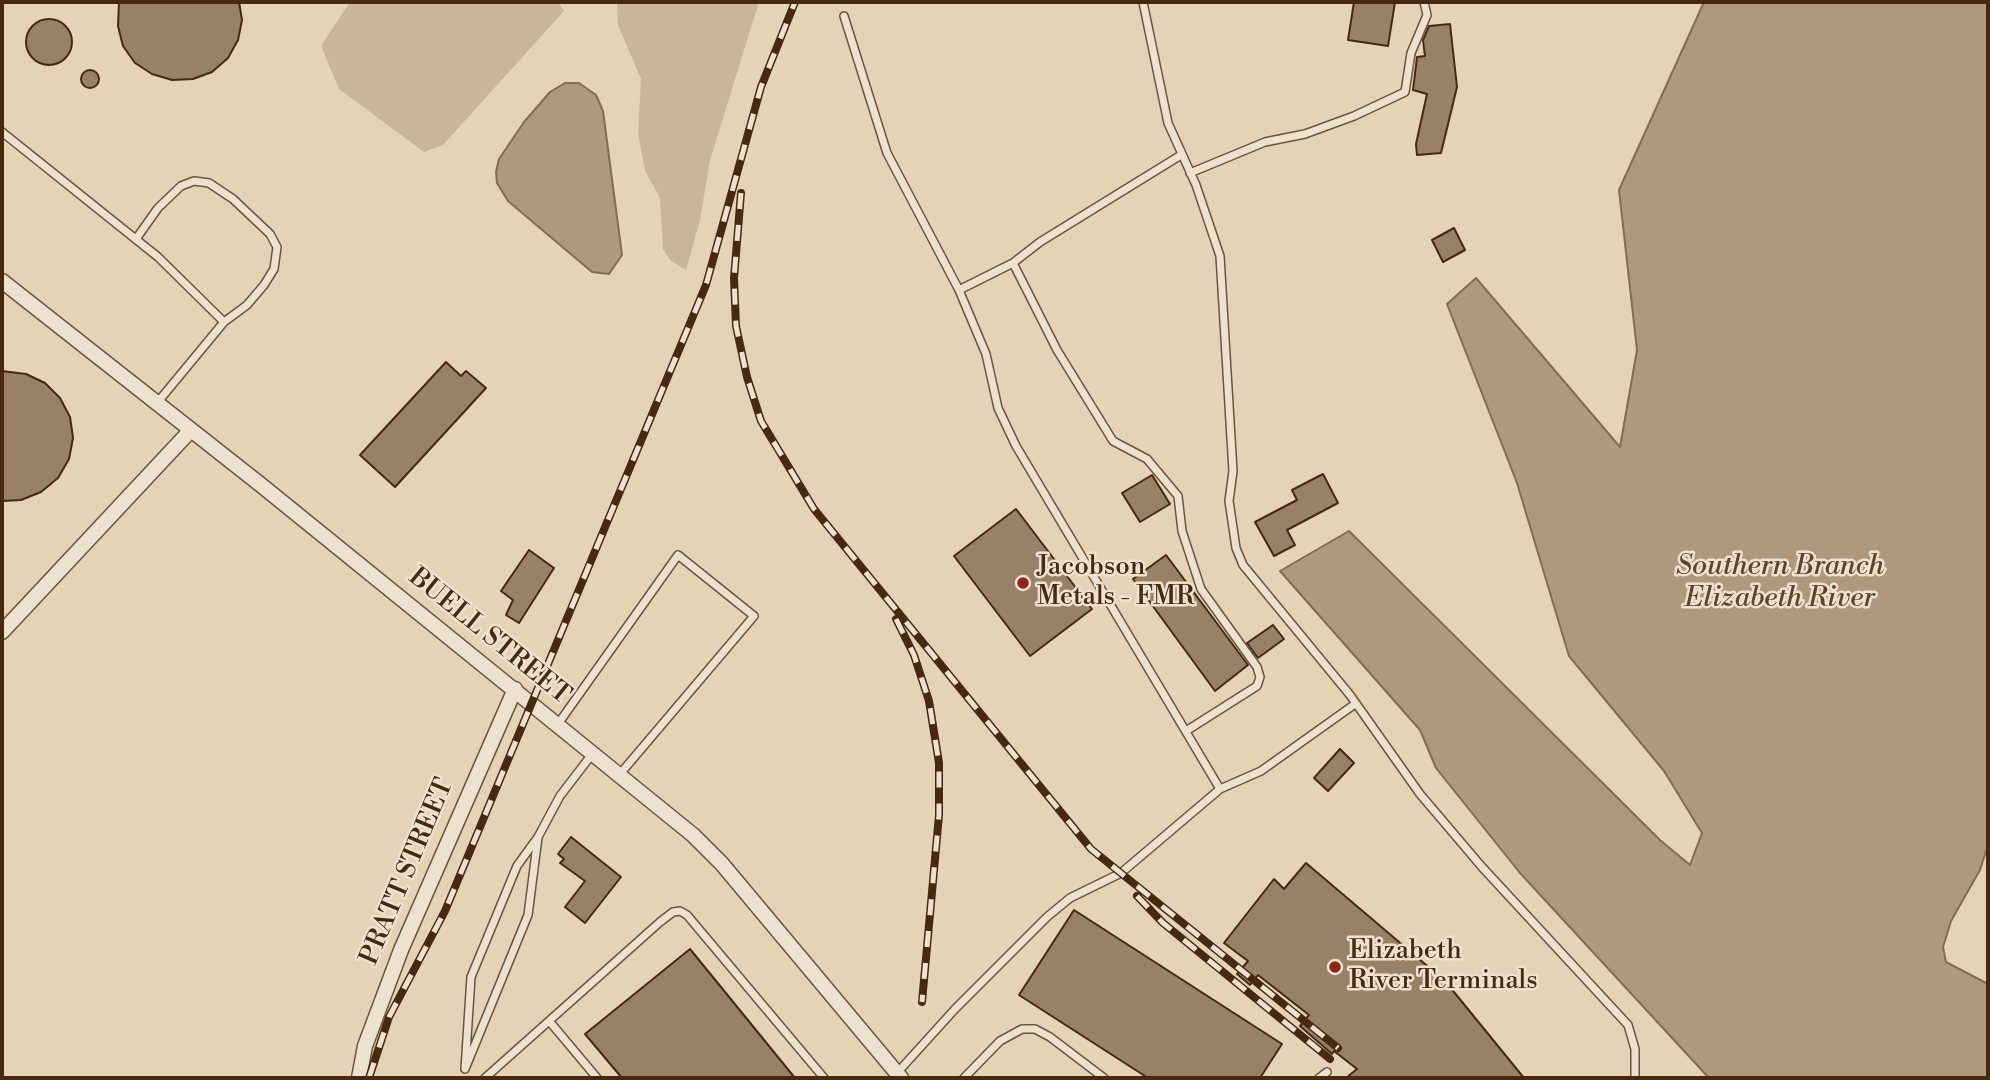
<!DOCTYPE html>
<html>
<head>
<meta charset="utf-8">
<style>
	body { margin:0 }
	#map { position:relative; width:1990px; height:1080px; overflow:hidden; background:#e4d3b7; font-family:"Libre Bodoni",serif }
	canvas { display:block }
	.frame { position:absolute; inset:0; border:4px solid #46290f; pointer-events:none }
</style>
</head>
<body>
<div id="map">
<canvas width="1990" height="1080"></canvas>
<div class="frame"></div>
</div>
<script>
const context = document.querySelector('canvas').getContext('2d');
context.lineJoin = 'round';
function fillPath(path, color) { context.fillStyle = color; context.fill(path, 'evenodd'); }
const toPath = rows => new Path2D(rows.map(r => 'M' + r).join(''));
function strokePath(path, color, width, dash) { context.strokeStyle = color; context.lineWidth = width; context.lineCap = dash ? 'butt' : 'round'; context.setLineDash(dash || []); context.stroke(path); }
function write(font, color, halo, rows, align = 'center') {
  context.font = font + ' "Libre Bodoni",serif'; context.lineWidth = 5; context.setLineDash([]); context.textBaseline = 'middle'; context.strokeStyle = halo; context.fillStyle = color; for (const [text, x, y, turn = 0] of rows) {
    context.save(); context.translate(x, y); context.rotate((+turn || 0) * Math.PI / 180); context.textAlign = isNaN(turn) ? turn : align; if (halo) context.strokeText(text, 0, 0); context.fillText(text, 0, 0); context.restore();
  }
}
fillPath(toPath([
	[350,2,558,2,564,11,443,145,424,152,339,89,321,46],
	[617,2,759,2,710,160,700,220,686,270,670,260,663,249,660,198,645,171,638,133,641,79,618,25]
]), '#c9b69a');
const water = toPath([
	[1704,2,1988,2,1988,845,1980,870,1951,921,1943,947,1946,962,1988,984,1988,1078,1709,1078,1520,873,1436,768,1420,730,1280,571,1349,531,1660,840,1690,865,1702,833,1664,771,1569,656,1517,483,1447,304,1476,278,1620,447,1637,350,1619,190,1704,2],
	[565,83,579,83,596,95,603,111,622,255,609,274,592,272,508,201,497,183,496,172,499,159,524,122,550,92,565,83]
]);
fillPath(water, '#ae997e');
strokePath(water, '#846c52', 2);
const building = toPath([
	[119,2,239,2,242,20,238,40,228,58,212,72,193,79,172,80,152,74,135,63,123,46,118,26,119,2],
	[1354,2,1395,2,1388,46,1348,40,1354,2],
	'26 42a23 23 0 1 1 46 0a23 23 0 1 1-46 0Z',
	[1450,24,1457,87,1441,153,1417,155,1416,144,1427,94,1413,90,1417,57,1425,56,1423,40,1429,26,1450,24],
	'81 79a9 9 0 1 1 18 0a9 9 0 1 1-18 0Z',
	[1454,228,1465,250,1443,262,1432,240,1454,228],
	[446,362,461,376,466,371,486,388,395,487,360,455,446,362],
	[2,371,26,374,45,383,60,398,70,417,73,438,69,459,58,478,41,492,21,500,2,501,2,371],
	[1323,474,1338,503,1287,530,1295,545,1274,556,1255,522,1297,500,1292,490,1323,474],
	[1152,475,1170,504,1140,522,1122,493,1152,475],
	[1016,509,1092,609,1030,656,954,556,1016,509],
	[529,550,554,568,519,623,506,615,513,600,501,591,529,550],
	[1166,555,1248,665,1215,691,1133,579,1166,555],
	[1273,625,1284,639,1258,658,1247,643,1273,625],
	[1340,749,1354,763,1328,791,1314,778,1340,749],
	[571,837,621,877,585,923,565,907,585,881,560,863,564,859,558,854,571,837],
	[1306,863,1445,981,1524,1078,1346,1078,1357,1069,1334,1051,1332,1054,1300,1026,1309,1015,1258,975,1250,985,1237,974,1248,961,1224,943,1274,879,1284,889,1306,863],
	[1074,910,1282,1044,1260,1078,1148,1078,1019,995,1074,910],
	[690,949,795,1078,622,1078,585,1034,690,949]
]);
fillPath(building, '#988166');
strokePath(building, '#46290f', 2);
const service = toPath([
	[1143,2,1168,123,1196,185,1220,256,1233,471,1229,501,1236,548,1243,565,1350,695,1420,794,1482,867,1628,1025,1635,1049,1635,1078],
	[844,16,887,153,959,290,1013,263,1040,242,1181,155],
	[2,132,158,257,224,322,157,403],
	[1190,173,1265,142,1305,134,1354,116,1405,92,1411,53,1427,15,1424,2],
	[136,239,158,208,181,186,194,181,209,183,233,199,270,234,277,247,274,269,264,285,247,305,224,322],
	[1013,263,1057,350,1113,441,1147,459,1178,496,1182,531,1201,589,1257,667,1260,677,1257,686,1186,731],
	[959,290,986,354,998,408,1016,446,1220,789,1261,771,1355,704],
	[558,724,678,555,754,616,620,774],
	[538,837,528,915,465,1069,471,977,517,866,538,837,560,796,593,753],
	[550,1022,597,1078],
	[897,1073,955,1009,1047,917,1070,898,1121,873,1220,789],
	[485,1078,660,922,673,912,680,911,687,915,824,1078],
	[964,1078,1000,1041,1022,1029,1035,1029,1050,1037,1104,1078],
	[1319,1078,1327,1072]
]);
const minor = toPath([
	[2,281,261,485,693,835,722,864,901,1078],
	[2,632,191,430],
	[359,1078,365,1046,401,950,515,689]
]);
strokePath(service, '#6e5439', 10);
strokePath(minor, '#6e5439', 17);
strokePath(service, '#ede2d0', 7);
strokePath(minor, '#ede2d0', 14);
const rail = toPath([
	[741,193,734,278,736,326,747,377,761,421,814,509,1091,849,1338,1048],
	[896,619,914,655,929,701,939,763,939,815,922,1002],
	[1137,896,1163,923,1330,1059],
	[369,1078,389,1017,445,911,706,285,761,87,795,2]
]);
strokePath(rail, '#46290f', 8);
strokePath(rail, '#ede2d0', 5, [16]);
for (const [x, y, r, color] of [
	[1023,583,7,"#8f2418"],
	[1335,967,7,"#8f2418"]
]) { const dot = new Path2D(); dot.arc(x, y, r, 0, 2 * Math.PI); context.fillStyle = color; context.fill(dot); strokePath(dot, '#ede2d0', 2.5); }
write('26px', '#46290f', '#ede2d0', [
	["Jacobson",1037,568],
	["Metals - FMR",1037,598],
	["Elizabeth",1349,952],
	["River Terminals",1349,982]
], 'left');
write('26px', '#46290f', '#ede2d0', [
	["BUELL STREET",489,637,39],
	["PRATT STREET",408,872,-67]
]);
write('italic 28px', '#60452b', '#ede2d0', [
	["Southern Branch",1780,567],
	["Elizabeth River",1780,599]
]);
</script>
</body>
</html>
